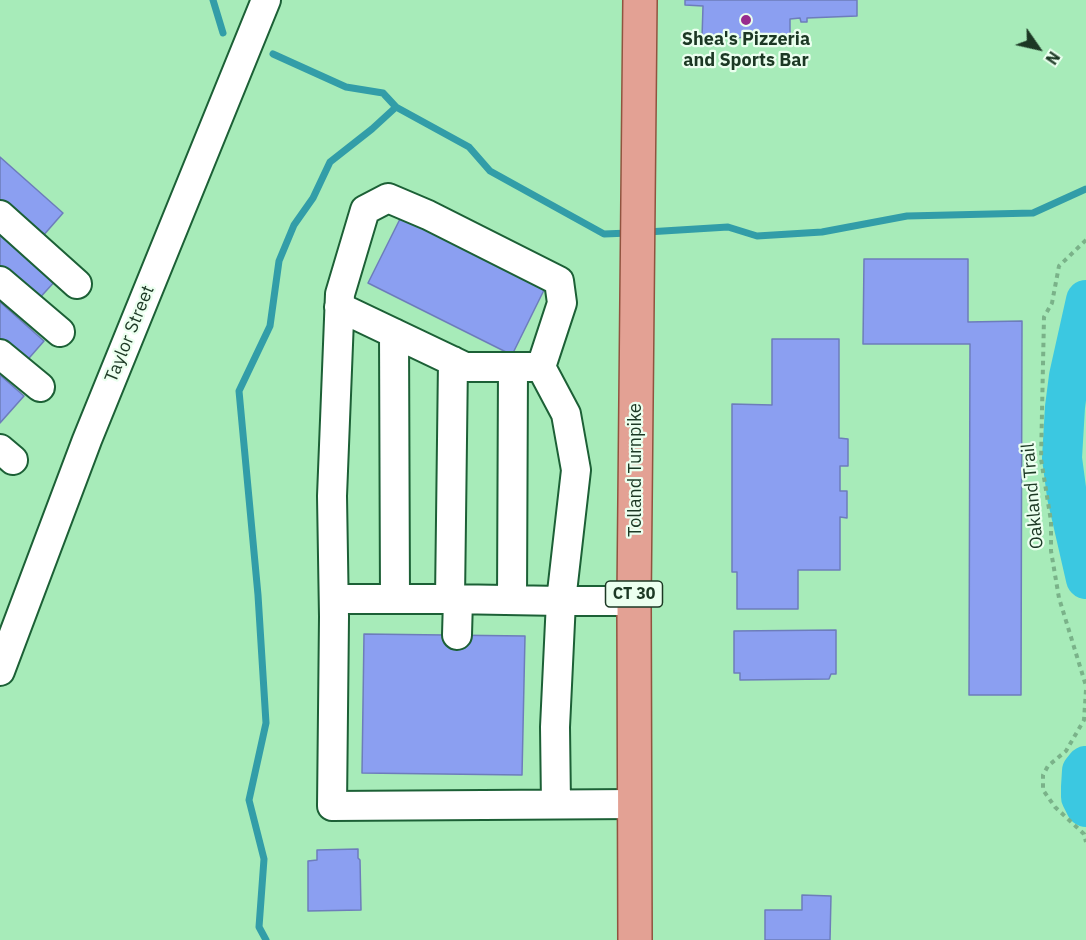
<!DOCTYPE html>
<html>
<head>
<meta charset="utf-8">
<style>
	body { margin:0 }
	#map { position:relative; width:1086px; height:940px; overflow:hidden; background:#a7ebb9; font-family:"IBM Plex Sans",sans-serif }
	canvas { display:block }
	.north { position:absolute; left:1008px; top:18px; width:60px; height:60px; -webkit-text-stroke:4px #ebffef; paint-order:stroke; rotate:124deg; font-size:16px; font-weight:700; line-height:24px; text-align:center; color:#1c3824 }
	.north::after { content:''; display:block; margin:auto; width:21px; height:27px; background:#1c3824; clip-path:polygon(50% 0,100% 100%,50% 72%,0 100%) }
</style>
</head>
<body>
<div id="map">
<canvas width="1086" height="940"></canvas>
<div class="north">N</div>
</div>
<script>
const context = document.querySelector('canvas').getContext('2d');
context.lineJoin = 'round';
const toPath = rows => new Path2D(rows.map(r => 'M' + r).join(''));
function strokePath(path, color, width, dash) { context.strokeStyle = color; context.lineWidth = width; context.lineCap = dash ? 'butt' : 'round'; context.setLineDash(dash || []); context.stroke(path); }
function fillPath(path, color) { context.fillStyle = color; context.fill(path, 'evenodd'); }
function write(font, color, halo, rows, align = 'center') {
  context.font = font + ' "IBM Plex Sans",sans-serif'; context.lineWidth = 4.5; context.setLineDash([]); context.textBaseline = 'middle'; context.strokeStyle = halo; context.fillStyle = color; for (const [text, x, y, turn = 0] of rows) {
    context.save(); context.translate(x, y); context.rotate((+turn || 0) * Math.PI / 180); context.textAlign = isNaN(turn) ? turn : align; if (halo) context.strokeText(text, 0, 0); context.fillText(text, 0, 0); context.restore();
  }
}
strokePath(toPath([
	[213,0,223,33],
	[273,54,346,87,383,93,396,107],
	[647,232,728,227,757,236,822,232,907,216,1033,213,1086,189],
	[266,940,259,927,264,859,249,800,266,723,258,595,239,391,270,326,279,261,294,225,313,198,330,162,372,129,396,107,469,147,490,171,604,234,629,233]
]), '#329da8', 7);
strokePath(toPath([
	[1086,300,1069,376,1065,407,1062,458,1067,496,1086,579],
	[1086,766,1082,771,1081,787,1081,797,1086,807]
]), '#3bc8e1', 40);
const building = toPath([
	[685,0,857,0,857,16,807,18,807,22,801,22,800,18,790,19,790,37,702,38,703,6,685,5,685,0],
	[0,157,63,213,42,237,0,200,0,157],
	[401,217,546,286,512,355,368,283,401,217],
	[0,230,57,279,35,303,0,272,0,230],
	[864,259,968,259,968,322,1022,321,1021,695,969,695,970,344,863,344,864,259],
	[0,302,44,341,23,365,0,345,0,302],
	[772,339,839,339,839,438,848,439,848,466,840,466,840,491,847,491,847,518,840,517,840,570,798,570,798,609,737,609,737,572,732,572,732,404,772,405,772,339],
	[0,375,24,396,0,423,0,375],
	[836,630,836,674,831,674,829,679,740,680,740,673,734,673,734,631,836,630],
	[364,634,525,636,522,775,362,773,364,634],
	[358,849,358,858,360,860,361,910,308,911,308,861,317,860,317,850,358,849],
	[802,895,831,896,830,940,765,940,765,910,802,910,802,895]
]);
fillPath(building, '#8b9ff1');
strokePath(building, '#6d7dbb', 1.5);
const minor = toPath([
	[0,215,77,284],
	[0,281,60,332],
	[339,307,465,367,530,367],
	[394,333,395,599],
	[0,354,40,387],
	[0,449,13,460],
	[334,599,450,599,453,361],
	[450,599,561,601,555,727,556,804],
	[512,600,513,367],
	[634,601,561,601,576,470,566,414,541,367,562,303,559,281,428,215,388,198,365,210,340,294,332,496,334,617,332,806,635,804],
	[457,635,458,599],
	[0,671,87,440,266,0]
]);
const major = toPath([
	[635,940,634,601,640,0]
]);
strokePath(minor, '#1c6036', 32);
strokePath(major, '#91533f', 36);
strokePath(toPath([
	[1086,240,1059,266,1052,303,1044,317,1041,459,1051,521,1051,551,1059,598,1086,686],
	[1086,690,1084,720,1066,751,1048,766,1043,775,1043,790,1055,807,1084,834,1086,842]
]), '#7ab289', 4, [4.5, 4.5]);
strokePath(minor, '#fff', 28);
strokePath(major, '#e3a194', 33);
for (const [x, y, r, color] of [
	[746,20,6,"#982c8d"]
]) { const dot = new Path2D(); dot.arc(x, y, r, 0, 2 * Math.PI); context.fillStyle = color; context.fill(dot); strokePath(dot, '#ebffef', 2); }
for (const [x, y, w] of [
	[634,594,57]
]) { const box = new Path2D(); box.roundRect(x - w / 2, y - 13, w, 26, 4.5); context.fillStyle = '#ebffef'; context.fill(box); strokePath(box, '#1c3824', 1.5); }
write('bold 16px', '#1c3824', null, [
	["CT 30",634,594]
]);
write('bold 18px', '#1c3824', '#ebffef', [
	["Shea's Pizzeria",746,40],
	["and Sports Bar",746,61]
]);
write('18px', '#1c3824', '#ebffef', [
	["Taylor Street",130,334,-68],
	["Tolland Turnpike",636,470,-90],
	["Oakland Trail",1033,496,-95]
]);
</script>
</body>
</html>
